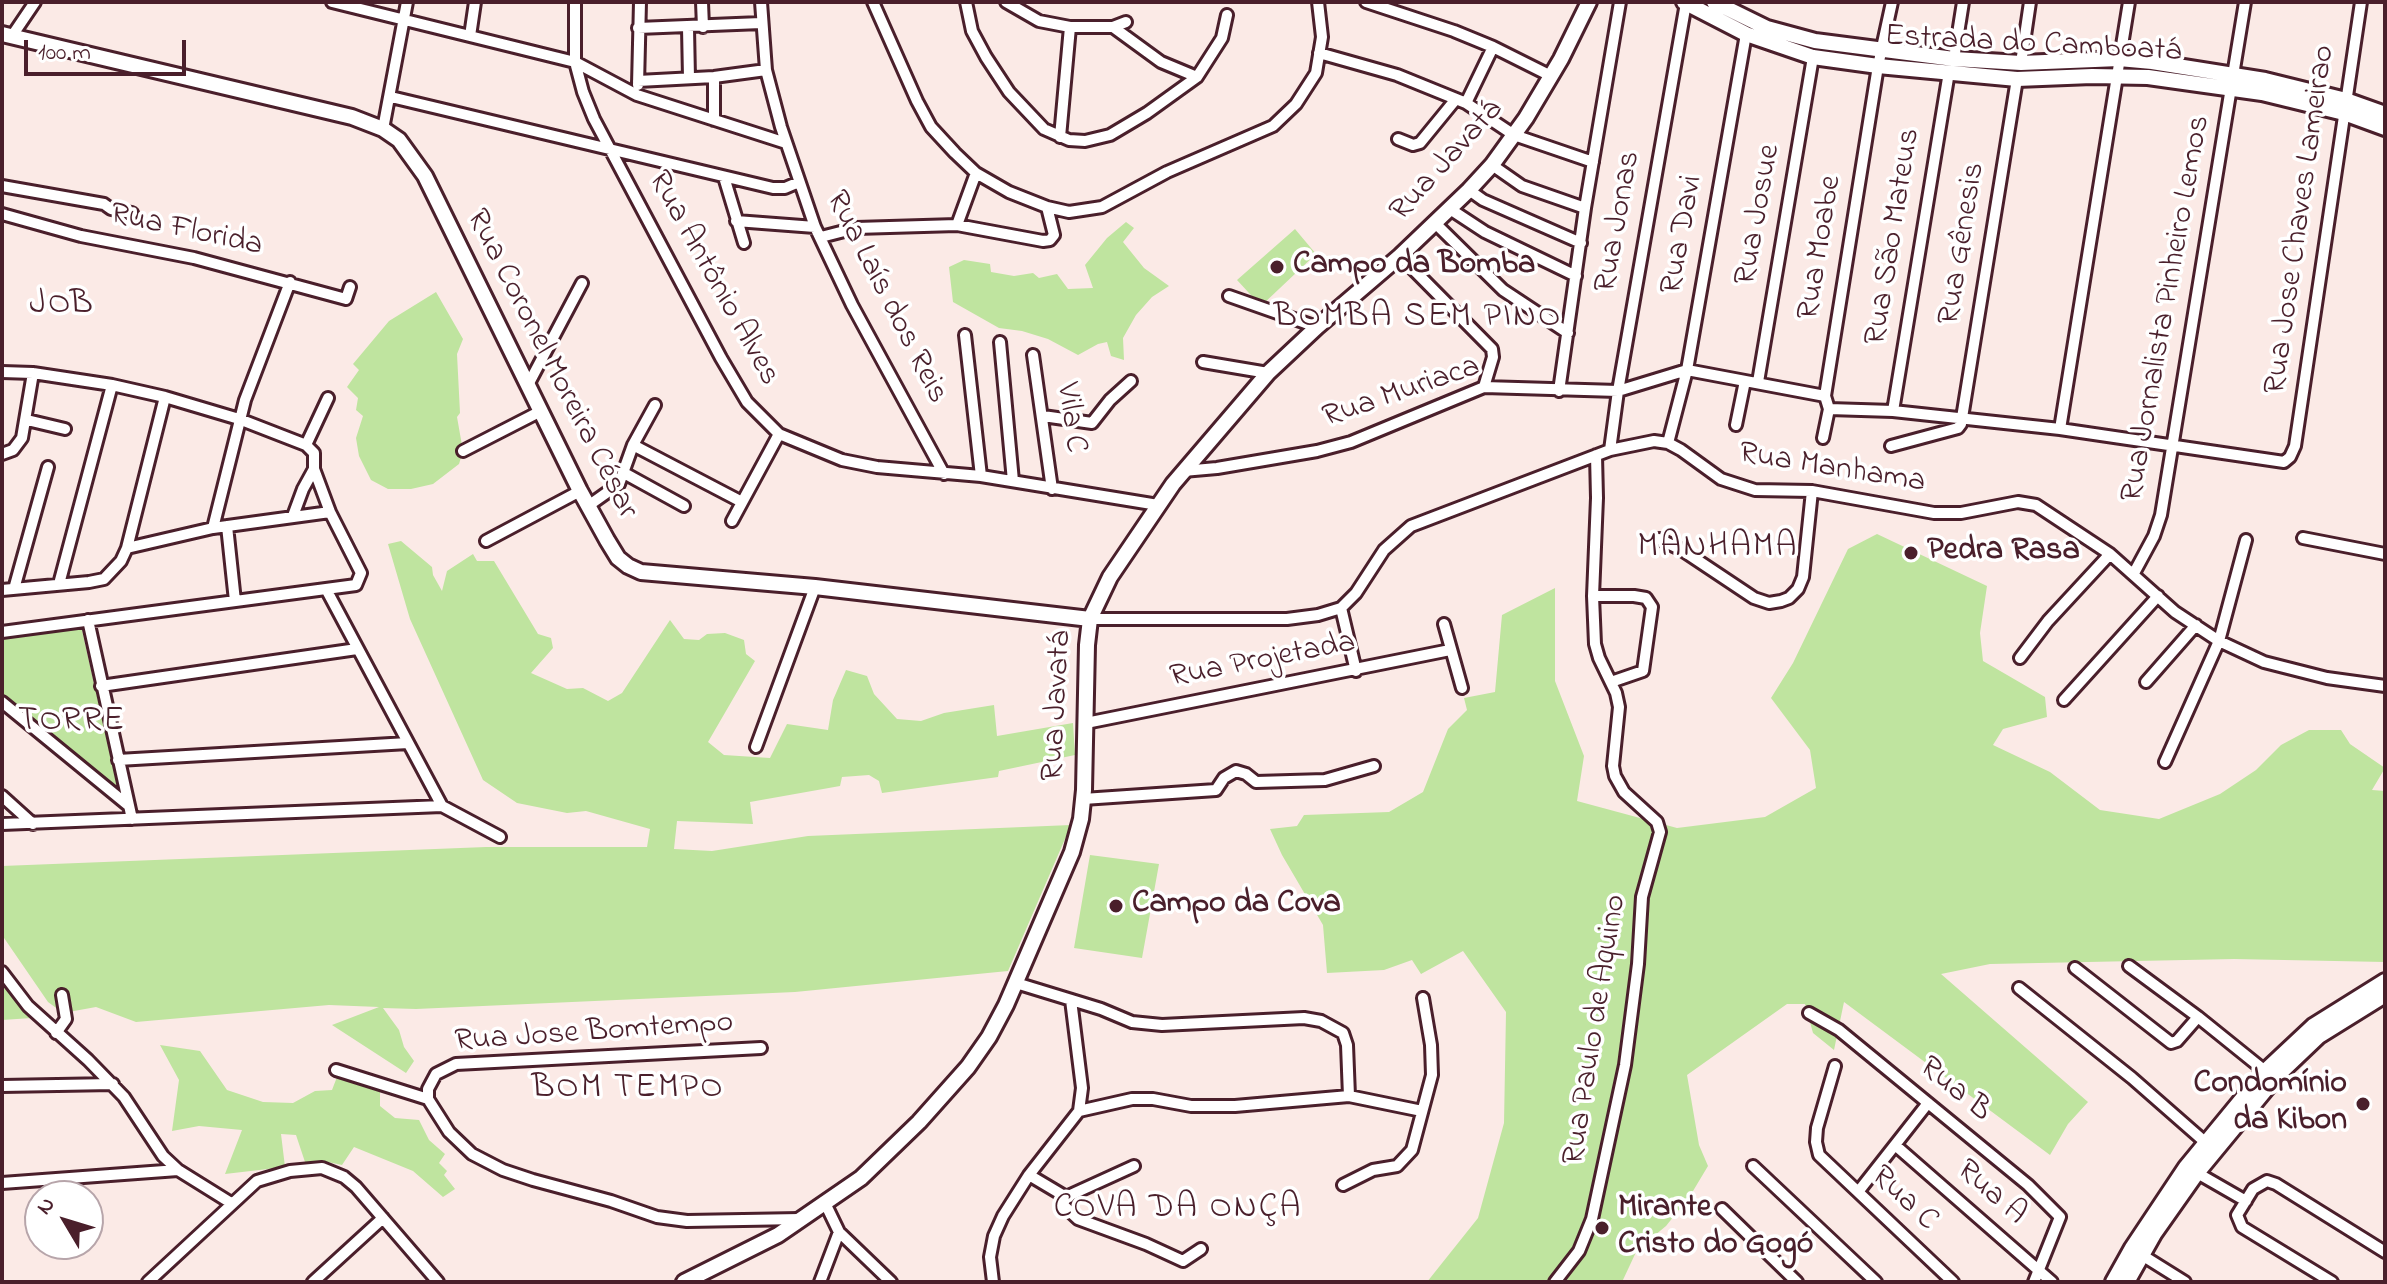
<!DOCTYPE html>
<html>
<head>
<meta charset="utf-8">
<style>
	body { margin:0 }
	#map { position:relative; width:2387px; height:1284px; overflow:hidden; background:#fbeae6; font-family:"Indie Flower",sans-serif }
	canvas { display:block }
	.frame { position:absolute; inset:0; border:4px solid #4a1f2b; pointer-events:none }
	.north { position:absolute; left:24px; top:1180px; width:80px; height:80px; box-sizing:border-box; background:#fff; border:2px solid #b7a5aa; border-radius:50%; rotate:308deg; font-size:22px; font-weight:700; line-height:32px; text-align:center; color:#4a1f2b }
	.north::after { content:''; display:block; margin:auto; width:28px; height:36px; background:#4a1f2b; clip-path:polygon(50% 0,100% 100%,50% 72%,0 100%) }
	.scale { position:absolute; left:24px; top:40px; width:162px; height:36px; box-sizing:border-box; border:4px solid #4a1f2b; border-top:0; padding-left:10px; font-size:24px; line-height:28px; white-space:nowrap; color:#4a1f2b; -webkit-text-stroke:6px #fff; paint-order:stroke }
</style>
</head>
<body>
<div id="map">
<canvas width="2387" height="1284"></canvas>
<div class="frame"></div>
<div class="north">N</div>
<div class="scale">100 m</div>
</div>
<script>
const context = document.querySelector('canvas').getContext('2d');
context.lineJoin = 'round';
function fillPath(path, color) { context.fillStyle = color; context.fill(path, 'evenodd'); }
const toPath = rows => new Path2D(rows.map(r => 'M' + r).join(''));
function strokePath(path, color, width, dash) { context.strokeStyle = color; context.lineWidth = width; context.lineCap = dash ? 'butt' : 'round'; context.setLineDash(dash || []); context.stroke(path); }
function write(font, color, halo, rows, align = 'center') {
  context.font = font + ' "Indie Flower",sans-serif'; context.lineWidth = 7; context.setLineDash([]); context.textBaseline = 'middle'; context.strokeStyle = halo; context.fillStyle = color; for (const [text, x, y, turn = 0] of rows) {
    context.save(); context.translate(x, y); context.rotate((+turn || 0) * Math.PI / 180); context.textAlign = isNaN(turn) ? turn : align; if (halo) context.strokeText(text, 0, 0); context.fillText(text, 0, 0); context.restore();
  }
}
fillPath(toPath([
	[1126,222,1134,228,1123,242,1144,268,1169,286,1152,297,1136,315,1123,338,1124,360,1111,356,1107,342,1098,344,1078,355,1048,339,1022,331,999,328,953,302,949,267,964,260,990,264,991,272,1014,276,1033,273,1039,278,1057,274,1068,289,1093,288,1085,265,1107,238],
	[1295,229,1316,254,1261,306,1237,280],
	[436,292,463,339,457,354,460,413,457,417,463,451,459,464,433,484,411,489,388,489,371,480,359,456,356,438,363,416,356,410,358,398,347,387,359,370,353,364,389,321],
	[1877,534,1987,586,1980,633,1983,661,2045,697,2047,717,2003,729,1993,745,2050,772,2100,810,2159,819,2220,794,2256,770,2281,745,2309,730,2341,730,2350,744,2385,768,2372,790,2385,791,2385,962,2234,959,1990,964,1941,974,2088,1102,2068,1124,2050,1155,1844,1002,1834,1050,1813,1033,1805,1004,1787,1004,1687,1075,1699,1145,1708,1166,1690,1196,1666,1226,1637,1250,1622,1282,1427,1282,1478,1218,1504,1123,1506,1012,1463,951,1421,974,1412,960,1384,970,1327,973,1323,925,1282,855,1270,829,1297,826,1304,815,1389,812,1423,792,1448,729,1467,710,1464,698,1495,692,1502,615,1555,588,1555,681,1584,756,1577,801,1677,828,1765,817,1816,788,1810,750,1771,698,1793,663,1848,549],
	[401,541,432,567,433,575,442,591,447,571,473,554,477,561,494,561,538,634,551,638,553,648,531,673,567,689,583,688,608,701,622,693,670,620,684,639,699,640,707,634,725,633,744,640,746,654,755,661,708,742,724,755,770,758,787,724,828,730,833,700,846,670,867,676,874,694,897,719,921,721,944,713,994,705,997,736,1073,723,1075,755,999,771,998,777,882,793,879,781,869,775,842,777,840,786,750,802,753,824,677,821,674,849,712,851,808,836,1071,825,1008,971,795,992,416,1009,383,1008,399,1030,404,1047,414,1061,406,1073,332,1025,379,1007,329,1005,136,1022,96,1007,63,1013,48,1002,2,935,2,866,486,847,647,847,650,829,586,811,567,813,517,803,483,780,410,619,388,544],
	[81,626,118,789,2,696,2,637],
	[1090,855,1159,864,1142,958,1074,948],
	[2,978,32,1018,2,1020],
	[160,1045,200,1051,227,1090,263,1102,293,1103,315,1091,332,1090,337,1077,380,1086,380,1106,395,1118,419,1120,429,1140,445,1154,439,1163,447,1171,444,1175,455,1189,443,1197,413,1171,354,1147,342,1165,328,1162,306,1165,296,1135,281,1134,285,1167,225,1174,242,1130,199,1126,172,1131,179,1080]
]), '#bfe49f');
const street = toPath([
	[332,2,575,62,637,95,786,143],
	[575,2,575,62,583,92,594,119,721,358,747,402,779,434,842,460,877,467,981,476,1158,505],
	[702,2,703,27],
	[761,2,766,70,781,127,815,227,852,305,944,474],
	[873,2,917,101,931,127,955,153,976,173,1009,192,1047,207,1069,212,1102,207,1167,172,1273,126,1296,104,1316,73,1322,37,1318,2],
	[966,2,972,31,986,57,1009,92,1044,129,1069,140,1085,141,1110,135,1147,113,1197,77,1222,38,1227,15],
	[1006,2,1039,21,1070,27,1113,27,1126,22],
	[1366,2,1454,31,1493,47,1551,76],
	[1113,27,1161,62,1197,77],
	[638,28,761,23],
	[688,28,689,78],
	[12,36,35,2],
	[470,36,475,2],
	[1319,53,1397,75,1466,103,1514,135,1593,162],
	[1954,59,1963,2],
	[2021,63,2030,2],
	[714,77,714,120],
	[638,81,714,77,766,70],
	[638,85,640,2],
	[391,97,773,188,785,188,799,182],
	[1466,103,1493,47],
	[383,129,407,2],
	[1060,137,1070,27],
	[1398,139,1413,145,1420,143,1456,99],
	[1492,165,1522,186,1585,208],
	[724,177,744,243],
	[2,186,104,204,111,209,132,213],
	[1469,190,1483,200,1581,243],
	[1450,209,1485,232,1576,276],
	[2,214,81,236,194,258,346,299,350,287],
	[736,221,815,227],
	[1435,223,1503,290,1568,333],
	[957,225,976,173],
	[821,237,856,228,957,225,1043,241,1050,240,1054,235,1047,207],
	[1400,256,1492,349,1493,357,1484,387],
	[1229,296,1317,327],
	[965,335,981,476],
	[1000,342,1013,481],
	[1033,355,1052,489],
	[1203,362,1268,373],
	[2,372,33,373,112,385,165,397,239,419,306,445,314,453,314,469,303,489,293,516],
	[1758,382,1813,57],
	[528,385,582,283],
	[1559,391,1585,208,1620,2],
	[1829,409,1893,411,2060,429,2284,462,2290,457,2295,446,2361,2],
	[1893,411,1949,72],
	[1043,416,1092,423,1110,400,1131,381],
	[27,420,65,429],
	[1736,425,1745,381],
	[2060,429,2129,2],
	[1823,438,1829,409,1825,396,1878,66,1892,2],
	[1668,443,1687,370,1746,34],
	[306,445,328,398],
	[633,445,740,501],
	[1891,446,1958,428,1961,424,2017,79],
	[1610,450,1618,391,1686,3],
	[463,451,541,411],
	[2,454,13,450,22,438,33,373],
	[1183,471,1217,468,1317,451,1351,442,1484,387,1618,391,1687,370,1825,396],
	[624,473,684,506],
	[588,506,619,484,633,445,655,405],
	[732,521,779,434],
	[227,526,235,601],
	[213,528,245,400,290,282],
	[2303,538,2385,554],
	[1659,539,1682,550,1754,598,1769,603,1781,601,1789,598,1798,589,1803,577,1812,491],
	[486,541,580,491],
	[127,548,213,528,330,512],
	[2134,573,2154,536,2161,515,2245,2],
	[59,584,112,385],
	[14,589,48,467],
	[326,589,442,806,500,837],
	[2,590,89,582,104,579,121,561,127,548,165,397],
	[1593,596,1634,596,1646,598,1652,607,1643,671,1611,682],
	[1341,608,1356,671],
	[1090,619,1287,619,1318,615,1341,608,1356,593,1384,550,1411,526,1610,450,1654,441,1668,443,1681,450,1721,479,1755,490,1812,491,1934,513,1961,513,2018,502,2036,505,2110,554,2175,612,2219,641,2264,662,2327,678,2385,686],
	[88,620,132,819],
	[1444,624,1462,688],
	[2,632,356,585,361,573,330,512,314,469],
	[2020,658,2048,621,2110,554],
	[2146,682,2196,625],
	[101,686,357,649],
	[2064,700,2158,596],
	[2,702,129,806],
	[1086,723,1450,650],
	[756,747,815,587],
	[118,760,408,743],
	[2165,762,2219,641,2246,540],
	[2,796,33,824],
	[1083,799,1216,790,1224,778,1236,771,1246,774,1256,782,1325,780,1374,766],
	[2,824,442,806],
	[2129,966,2198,1017,2265,1071],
	[2075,968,2171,1043,2177,1041,2198,1017],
	[2,972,28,1006,88,1060,124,1097,163,1156,178,1170,231,1203],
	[1016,983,1101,1009,1132,1022,1162,1025,1304,1018,1321,1021,1343,1033,1347,1045,1349,1096],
	[2019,988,2132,1078,2205,1142],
	[1809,1013,1839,1030,1928,1103,2028,1185,2060,1217,2034,1282],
	[56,1033,66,1019,62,995],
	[761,1048,456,1064,436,1074,428,1089,428,1099,449,1132,472,1154,503,1170,533,1180,611,1201,657,1217,687,1221,800,1219],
	[1835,1066,1817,1128,1816,1142,1819,1155,1953,1282],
	[336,1070,428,1099],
	[2,1086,113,1084],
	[1079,1111,1132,1099,1153,1099,1191,1106,1235,1106,1349,1096,1422,1111],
	[1895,1145,2052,1282],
	[1753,1166,1876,1282],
	[2192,1170,2246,1201],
	[1029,1175,1066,1197,1134,1166],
	[2,1183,178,1170],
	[1343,1185,1373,1170,1397,1166,1412,1150,1432,1075,1431,1045,1423,998],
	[1858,1192,1928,1103],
	[1066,1197,1063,1205,1078,1219,1146,1244,1183,1261,1201,1249],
	[825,1203,839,1232,891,1282],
	[1722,1209,1797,1282],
	[2137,1252,2185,1282],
	[148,1282,257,1181,290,1171,322,1168,344,1177,356,1187,438,1282],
	[313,1282,383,1218],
	[820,1282,839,1232],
	[993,1282,990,1257,994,1236,1003,1216,1029,1175,1079,1111,1082,1088,1071,1000],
	[1555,1282,1579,1251,1592,1219,1625,1065,1638,964,1642,897,1660,832,1657,822,1624,792,1615,776,1613,766,1619,707,1616,693,1599,658,1595,644,1593,596,1597,498,1596,455],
	[2332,1282,2242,1227,2237,1215,2253,1189,2267,1181,2276,1184,2385,1252]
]);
const secondary = toPath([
	[1684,2,1746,34,1813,57,1878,66,2017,79,2092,76,2148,77,2262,93,2344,113,2385,128],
	[1714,2,1767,28,1815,41,1954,59,2021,63,2119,59,2152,62,2265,80,2346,100,2385,114],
	[2,34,352,117,383,129,399,140,425,176,580,491,607,540,618,558,628,566,641,572,815,587,1090,619],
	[684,1282,778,1235,861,1178,919,1122,968,1067,989,1037,1006,1005,1072,852,1081,819,1084,790,1087,645,1090,619,1110,577,1173,484,1268,373,1317,327,1400,256,1469,190,1492,165,1526,118,1561,59,1589,2],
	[2113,1282,2132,1248,2186,1167,2265,1071,2313,1026,2385,981],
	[2127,1282,2154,1234,2197,1173,2277,1076,2319,1036,2385,995]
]);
strokePath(street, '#4a1f2b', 16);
strokePath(secondary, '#4a1f2b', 20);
strokePath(street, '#fff', 10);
strokePath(secondary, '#fff', 14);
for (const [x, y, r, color] of [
	[1277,267,8,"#4a1f2b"],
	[1911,553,8,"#4a1f2b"],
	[1116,906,8,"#4a1f2b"],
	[2363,1104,8,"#4a1f2b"],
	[1602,1228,8,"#4a1f2b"]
]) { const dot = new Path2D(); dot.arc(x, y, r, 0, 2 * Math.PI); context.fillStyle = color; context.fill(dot); strokePath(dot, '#fff', 3); }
write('32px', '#4a1f2b', '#fff', [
	["Estrada do Camboatá",2033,46,3],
	["Rua Javatá",1448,162,-48],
	["Rua Josue",1760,215,-80],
	["Rua Jose Chaves Lameirao",2302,220,-82],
	["Rua Jonas",1620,222,-80],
	["Rua Florida",186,232,12],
	["Rua Davi",1684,235,-80],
	["Rua São Mateus",1895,237,-81],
	["Rua Gênesis",1964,244,-81],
	["Rua Moabe",1822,248,-81],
	["Rua Antônio Alves",712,279,61],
	["Rua Laís dos Reis",885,298,63],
	["Rua Jornalista Pinheiro Lemos",2168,309,-80],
	["Rua Coronel Moreira César",550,365,63],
	["Rua Muriaca",1402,394,-19],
	["Vila C",1069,418,82],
	["Rua Manhama",1832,470,9],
	["Rua Projetada",1263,662,-11],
	["Rua Javatá",1059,706,-87],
	["Rua Paulo de Aquino",1597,1030,-81],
	["Rua Jose Bomtempo",594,1034,-4],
	["Rua B",1954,1091,39],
	["Rua A",1990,1194,41],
	["Rua C",1903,1200,43]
]);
write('bold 32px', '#4a1f2b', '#fff', [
	["Campo da Bomba",1293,267],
	["Pedra Rasa",1927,553],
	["Campo da Cova",1132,906],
	["Condomínio",2347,1086,"right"],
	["da Kibon",2347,1123,"right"],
	["Mirante",1618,1210],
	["Cristo do Gogó",1618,1247]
], 'left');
context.letterSpacing = '2px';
write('34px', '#4a1f2b', '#fff', [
	["JOB",62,306],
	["BOMBA SEM PINO",1418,319],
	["MANHAMA",1718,549],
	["TORRE",72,723],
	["BOM TEMPO",628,1090],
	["COVA DA ONÇA",1178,1210]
]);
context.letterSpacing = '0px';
</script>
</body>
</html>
